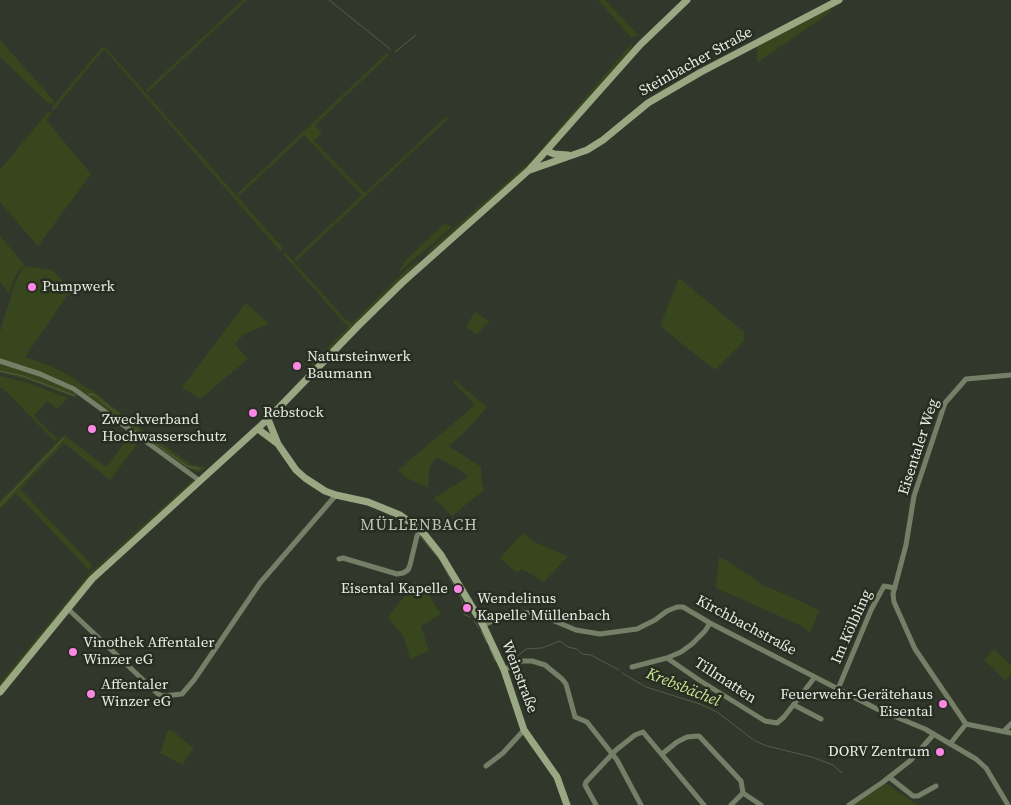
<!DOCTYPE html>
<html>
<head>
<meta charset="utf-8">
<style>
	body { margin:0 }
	canvas { display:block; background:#32372b }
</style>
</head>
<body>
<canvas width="1011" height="805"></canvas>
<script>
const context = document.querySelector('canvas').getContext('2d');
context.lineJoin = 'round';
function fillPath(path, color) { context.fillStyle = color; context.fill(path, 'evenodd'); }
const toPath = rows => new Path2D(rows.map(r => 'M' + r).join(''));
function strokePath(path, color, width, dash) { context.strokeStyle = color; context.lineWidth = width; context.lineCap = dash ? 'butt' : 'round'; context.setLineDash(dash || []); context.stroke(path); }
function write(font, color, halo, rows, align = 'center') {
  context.font = font + ' "Source Serif 4",serif'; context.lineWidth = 5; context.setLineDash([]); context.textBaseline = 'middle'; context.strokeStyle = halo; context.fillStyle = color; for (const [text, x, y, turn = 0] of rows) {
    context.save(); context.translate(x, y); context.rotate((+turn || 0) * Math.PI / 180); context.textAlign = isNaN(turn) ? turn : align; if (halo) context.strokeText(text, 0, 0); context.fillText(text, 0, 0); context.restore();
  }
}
fillPath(toPath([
	[243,0,247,0,148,92,146,90],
	[598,0,605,0,638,35,632,38],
	[830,8,832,11,757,63,757,45],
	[0,40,54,101,52,104,48,103,0,57],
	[631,44,633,47,532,164,426,256,426,253,435,245,532,160],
	[102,47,105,47,281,246,283,249,281,252,104,49,53,111,52,107],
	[387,53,389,55,315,125,322,133,314,141,365,193,446,117,448,119,296,261,294,259,362,195,304,135,239,196,237,194],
	[48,112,52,113,46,120,91,174,38,246,0,202,0,170],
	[444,224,452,227,398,273,405,261],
	[0,236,24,264,15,276,9,293,0,282],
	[285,252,346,320,352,323,408,268,418,261,419,262,313,368,310,366,348,327,283,254],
	[24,266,52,270,71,290,25,357,53,367,71,377,97,394,145,432,142,434,140,435,57,379,0,359,0,332,15,283],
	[679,278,744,332,744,341,715,370,660,326],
	[246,303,269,324,244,334,235,344,248,359,200,399,182,387],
	[475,312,490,322,485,325,477,335,466,327],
	[0,362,40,375,77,393,75,398,29,380,0,373],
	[0,376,25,382,68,398,57,409,47,401,34,416,57,439,55,442,3,388,0,388],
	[453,379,487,407,466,431,449,446,481,467,481,478,484,490,452,516,434,498,468,477,460,470,437,457,431,464,429,470,428,488,407,478,398,470,474,406,473,402,454,383],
	[148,433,190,464,207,468,198,472,189,469,147,440,146,437],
	[64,435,106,467,129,437,137,444,110,480,64,443,20,489,93,566,89,570,16,493,0,509,0,501],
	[194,479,195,482,100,566,53,621,0,688,0,683,90,573],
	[523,533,534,542,568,556,544,582,522,569,517,573,500,558],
	[719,557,731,563,763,585,803,602,819,611,810,633,802,626,716,588],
	[416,582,427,592,441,614,421,626,429,651,410,659,404,637,388,617],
	[994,649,1011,665,1011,674,1005,680,984,660],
	[168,730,173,731,194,749,188,755,183,765,160,753],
	[885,783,918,805,852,805]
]), '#37461d');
strokePath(toPath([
	[329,0,390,49],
	[395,52,416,35],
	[0,371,23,376,70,394,75,395],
	[88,395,93,394,141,433],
	[148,438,187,466,199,469],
	[0,505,64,438],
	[384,512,403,522,416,533],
	[419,535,440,560,462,600,463,612,465,615,470,617],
	[474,621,479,628],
	[481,631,487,643],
	[489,647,495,661],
	[506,666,526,649,542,648,560,641,568,647,577,649,582,654,591,655,619,670],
	[622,673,646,687,700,704,717,712,755,741,767,746,812,757,833,765,842,773]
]), '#555c46', 1);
strokePath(toPath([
	[0,361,40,374,74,389,200,481],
	[339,559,343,558,397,574,403,573,408,570,410,565,417,536,421,530],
	[67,608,158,694,163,696,182,694,194,680,260,583,336,495],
	[710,623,705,631,692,644,681,652,667,658,699,680,765,721,777,723,784,717,815,677],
	[483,625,509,615,533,612,576,630,600,634,637,629,655,620,667,611,677,607,683,607,710,623,877,709,925,729,976,759,986,768,1008,805],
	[632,667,667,658],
	[504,670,522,661,532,661,545,665,562,679,566,684,575,717,587,722,617,760,641,805],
	[838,689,871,610,884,586,895,588],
	[794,705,821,719],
	[966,724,915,649,894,602,893,594,906,545,914,496,945,403,966,379,1011,375],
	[966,724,1011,733],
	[1004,731,1011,724],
	[950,744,966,724],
	[662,754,677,742,687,737,699,736,741,781,743,793,761,805],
	[486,766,503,753,524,730],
	[889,777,913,796,918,796,936,786],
	[596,805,585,785,586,782,616,750,635,735,643,732,704,805],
	[731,805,743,793],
	[849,805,883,782,911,760,934,734]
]), '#757f67', 5);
strokePath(toPath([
	[547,151,554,154,568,155],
	[530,170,587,150,603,140,648,103,701,72,839,0],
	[268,419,278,444,296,470,305,478,325,491,336,495,368,502,400,515,421,530,441,555,483,625,504,670,524,730,557,777,567,805],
	[258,429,278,444],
	[0,692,92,579,268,419,359,325,403,282,529,170,640,45,687,0]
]), '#99a882', 7);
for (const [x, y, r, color] of [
	[32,287,5,"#fc86e4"],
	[297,366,5,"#fc86e4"],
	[253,413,5,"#fc86e4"],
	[92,429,5,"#fc86e4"],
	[458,589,5,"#fc86e4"],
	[467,608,5,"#fc86e4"],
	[73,652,5,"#fc86e4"],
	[91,694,5,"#fc86e4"],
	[943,704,5,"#fc86e4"],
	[940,752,5,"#fc86e4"]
]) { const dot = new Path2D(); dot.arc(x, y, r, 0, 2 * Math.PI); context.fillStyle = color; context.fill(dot); strokePath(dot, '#282d22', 2); }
write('15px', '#e7ebe3', '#282d22', [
	["Steinbacher Straße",696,62,-29],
	["Eisentaler Weg",919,447,-72],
	["Kirchbachstraße",746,626,28],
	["Im Kölbling",852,627,-66],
	["Weinstraße",519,677,69],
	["Tillmatten",725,681,33]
]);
write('15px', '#e7ebe3', '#282d22', [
	["Pumpwerk",42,287],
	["Natursteinwerk",307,357],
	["Baumann",307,374],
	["Rebstock",263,413],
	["Zweckverband",102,420],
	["Hochwasserschutz",102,437],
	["Eisental Kapelle",448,589,"right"],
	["Wendelinus",477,599],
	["Kapelle Müllenbach",477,616],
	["Vinothek Affentaler",83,643],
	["Winzer eG",83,660],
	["Affentaler",101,685],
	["Winzer eG",101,702],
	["Feuerwehr-Gerätehaus",933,695,"right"],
	["Eisental",933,712,"right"],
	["DORV Zentrum",930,752,"right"]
], 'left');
context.letterSpacing = '1px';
write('16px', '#bec4b6', '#282d22', [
	["MÜLLENBACH",419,526]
]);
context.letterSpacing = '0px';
write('italic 16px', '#c7e692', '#282d22', [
	["Krebsbächel",683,688,22]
]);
</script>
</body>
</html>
